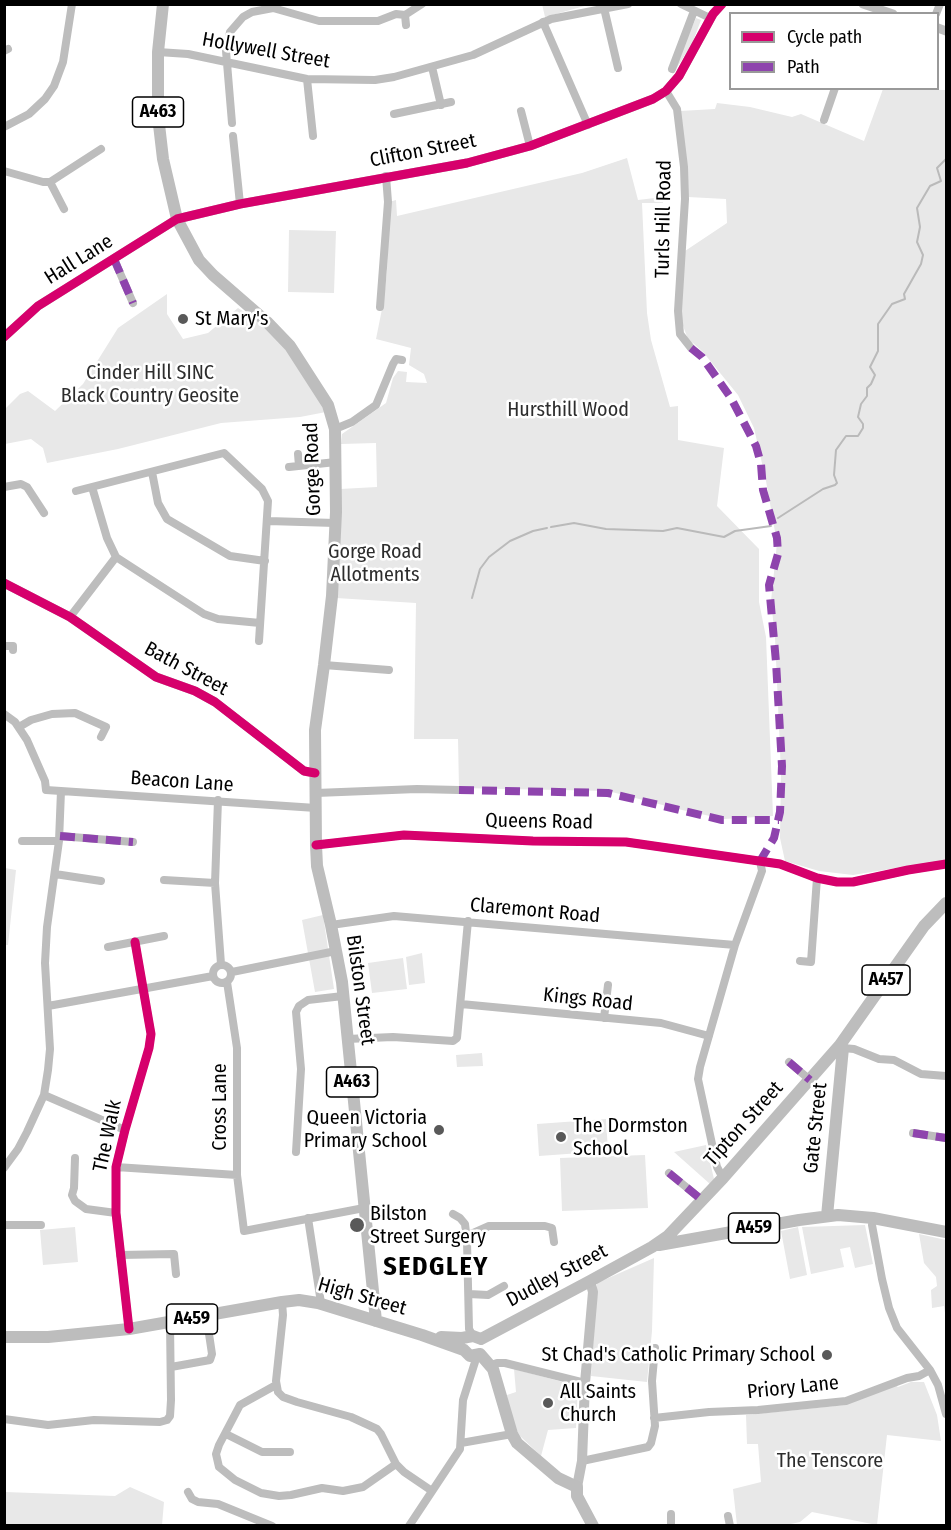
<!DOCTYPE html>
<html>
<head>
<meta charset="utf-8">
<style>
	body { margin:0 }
	#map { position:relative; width:951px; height:1530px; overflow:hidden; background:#fff; font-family:"Fira Sans Condensed",sans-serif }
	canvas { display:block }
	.frame { position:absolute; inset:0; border:6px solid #000; pointer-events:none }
	.legend { position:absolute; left:729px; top:12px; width:210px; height:78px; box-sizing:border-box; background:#fff; border:2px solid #999; margin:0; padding:8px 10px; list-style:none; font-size:18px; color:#000 }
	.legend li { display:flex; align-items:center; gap:12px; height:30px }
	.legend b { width:30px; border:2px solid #999 }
</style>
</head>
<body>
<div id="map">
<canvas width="951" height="1530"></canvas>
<div class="frame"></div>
<ul class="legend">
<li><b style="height:8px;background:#d6006c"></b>Cycle path</li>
<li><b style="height:8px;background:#8e44ad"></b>Path</li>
</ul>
</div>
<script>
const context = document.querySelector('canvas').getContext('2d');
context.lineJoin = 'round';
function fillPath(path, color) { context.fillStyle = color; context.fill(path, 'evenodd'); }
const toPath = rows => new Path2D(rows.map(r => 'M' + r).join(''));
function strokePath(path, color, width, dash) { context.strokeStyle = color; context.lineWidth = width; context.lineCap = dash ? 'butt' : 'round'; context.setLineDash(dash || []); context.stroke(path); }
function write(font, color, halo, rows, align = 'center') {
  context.font = font + ' "Fira Sans Condensed",sans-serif'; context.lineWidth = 5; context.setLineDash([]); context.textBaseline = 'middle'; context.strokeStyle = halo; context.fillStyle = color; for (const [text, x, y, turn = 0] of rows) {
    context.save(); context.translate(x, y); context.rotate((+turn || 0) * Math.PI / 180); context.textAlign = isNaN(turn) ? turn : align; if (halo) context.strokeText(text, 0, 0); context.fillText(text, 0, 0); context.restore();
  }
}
fillPath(toPath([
	[542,4,588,5,545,17],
	[696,18,701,20,692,44,676,69,678,59],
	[883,89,946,90,946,860,853,875,819,871,785,861,780,838,781,773,775,637,771,601,777,543,766,481,754,428,738,395,703,352,693,343,689,342,682,323,680,308,685,251,727,223,726,199,688,197,680,111,715,109,717,103,750,107,792,117,801,114,864,141],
	[627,158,638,200,663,197,663,203,642,203,647,313,651,340,670,407,678,406,678,440,724,448,717,506,759,549,759,602,766,637,773,816,724,819,682,810,608,791,459,788,458,739,414,739,416,603,336,598,340,489,377,487,376,443,341,444,342,434,386,403,393,378,398,371,407,372,406,382,427,383,424,374,409,365,411,348,376,339,384,299,387,271,389,202,396,200,397,216,582,173],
	[289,230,336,231,334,293,288,292],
	[167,294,167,314,183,339,208,333,238,308,266,326,296,362,326,412,300,417,221,423,118,449,47,463,43,448,31,439,5,444,4,410,20,394,28,391,55,411,83,384,118,328],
	[5,868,16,870,8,945,4,945],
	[323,915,334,989,315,992,302,920],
	[422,953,425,983,409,985,406,957],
	[403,958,407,989,372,993,368,963],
	[482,1053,483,1066,457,1067,456,1055],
	[606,1119,608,1151,539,1156,537,1124],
	[706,1145,714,1179,710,1184,674,1152],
	[645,1155,648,1208,562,1211,560,1158],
	[865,1225,873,1264,855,1268,850,1247,840,1249,844,1267,811,1274,802,1227],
	[75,1227,78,1262,43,1265,40,1230],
	[798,1227,807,1275,790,1279,781,1231],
	[919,1234,946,1240,946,1320,944,1306,932,1308,931,1290,937,1286,936,1277,924,1263],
	[654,1258,652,1331,647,1382,591,1376,597,1283],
	[514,1369,578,1386,576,1428,548,1430,541,1456,520,1436,510,1418,507,1395,516,1392],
	[911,1382,924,1382,937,1415,941,1441,887,1435,877,1525,812,1512,800,1522,786,1525,737,1525,733,1489,761,1482,758,1444,747,1444,746,1415,845,1405,895,1385,898,1387],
	[130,1487,164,1502,162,1525,5,1525,5,1492,115,1496]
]), '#e8e8e8');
strokePath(toPath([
	[778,518,823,489,835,485,837,483,834,475,836,450,846,436,858,436,863,428,863,424,858,417,861,404,867,396,867,388,871,384,875,375,870,367,878,351,878,324,892,304,905,299,904,294,921,264,923,255,917,242,920,227,917,208,930,186,941,181,937,168,946,159],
	[551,527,574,523,606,529,663,531,677,528,724,537,735,531,771,526],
	[472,598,480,569,489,557,510,541,533,531,547,528]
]), '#bababa', 2);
strokePath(toPath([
	[681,4,710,18],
	[604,8,618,68],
	[936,14,940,4],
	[405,15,406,25],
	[543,22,588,125],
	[4,51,8,49],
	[158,52,188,54,307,79,375,80,394,77,473,55,551,19,628,4],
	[432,67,441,105],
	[672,69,694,11],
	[307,79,313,136],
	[666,91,677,109,684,167,685,199,678,311,680,334,691,348],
	[521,111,530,146],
	[394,114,451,102],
	[824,120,835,88],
	[232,123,226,51,230,32,243,17,252,12,273,8,319,21,378,21,396,14,405,15,422,4],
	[4,127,29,114,45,99,54,86,63,62,72,4],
	[233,136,240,204],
	[4,171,43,182,50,182,101,149],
	[50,182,64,209],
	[114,259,133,303],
	[380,307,388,202,386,176],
	[335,429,352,422,376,405,393,364,396,359,402,360],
	[298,454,299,466],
	[289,467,336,462],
	[152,472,158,503,167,519,230,556,265,561],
	[4,487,21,484,27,487,44,513],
	[92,487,107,538,116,557,204,614,218,619,260,623],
	[76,491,224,453,262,489,268,501,259,641],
	[268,521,335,523],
	[70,617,116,557],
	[4,646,13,646,13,650],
	[324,665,389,670],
	[4,714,15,722,27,740,45,781,46,790,316,808],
	[19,727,31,720,52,714,75,713,106,727,101,737],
	[316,793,417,789,459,790],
	[218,800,215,883,221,964],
	[60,836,133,842],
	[22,841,59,841],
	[316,845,404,835,533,841,626,842,780,864,817,878,837,882,853,882,908,870,946,864],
	[55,874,101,881],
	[164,880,215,883],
	[331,925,394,916,735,945],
	[108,947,164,936],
	[800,961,811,962,817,878],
	'213 974a9 9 0 1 1 18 0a9 9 0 1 1-18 0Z',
	[232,972,336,951],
	[227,982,237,1048,237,1175,244,1231,364,1208],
	[461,1004,661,1023,709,1036],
	[48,1006,213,976],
	[604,1018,608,985],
	[347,1039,393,1037,453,1041,457,1038,468,921],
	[843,1048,854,1049,879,1059,894,1060,921,1074,946,1076],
	[789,1062,810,1080],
	[44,1095,125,1130],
	[913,1133,946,1138],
	[296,1152,301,1069,296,1012,299,1006,308,1000,343,996],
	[75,1158,74,1188,72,1195,75,1201,86,1209,116,1213],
	[116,1167,237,1175],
	[4,1168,18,1149,27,1132,44,1095,48,1070,50,1049,45,963,47,927,59,841,61,791],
	[669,1173,702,1200],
	[723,1178,717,1167,698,1079,700,1067,735,945,762,871,760,861],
	[453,1214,460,1218,465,1224,467,1241],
	[308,1218,321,1303],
	[873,1218,872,1225,882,1279,889,1308,897,1328,930,1370,938,1385,946,1414],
	[4,1225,41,1225],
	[120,1255,174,1254,176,1274],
	[469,1294,488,1295,504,1286],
	[282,1302,283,1315,276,1381,278,1392,283,1397,297,1402,351,1417,377,1429,381,1434,396,1464,404,1472,432,1491],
	[129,1329,116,1213,116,1167,125,1130,149,1048,151,1034,135,942],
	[473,1336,469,1329,467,1241,471,1234,489,1226,545,1226,552,1228,554,1242],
	[491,1365,497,1363,505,1363,585,1383],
	[171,1367,210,1360,212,1354,209,1334],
	[276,1385,240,1405,219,1445,216,1454,219,1467,235,1480,261,1493,279,1496,291,1495,322,1488,343,1491,363,1487,396,1464],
	[654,1418,709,1412,758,1410,846,1401,907,1378,919,1376,930,1370],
	[4,1419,48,1425,94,1420,160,1422,167,1420,170,1416,171,1400,170,1323],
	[226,1434,262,1452,290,1452],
	[461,1443,512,1434],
	[582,1461,648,1447,651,1443,655,1426,652,1381,655,1348],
	[188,1492,192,1499,198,1502,218,1504,272,1526],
	[728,1516,730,1526],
	[409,1526,460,1449,463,1400,475,1362,474,1356],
	[671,1526,671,1514]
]), '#bdbdbd', 8);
strokePath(toPath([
	[863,4,893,14],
	[938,28,946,31],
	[4,337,38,306,177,219,240,204,467,163,530,146,653,99,666,91,679,76,713,14,722,4],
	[4,583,70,617,156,677,195,691,215,702,304,771,315,773]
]), '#bdbdbd', 9);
strokePath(toPath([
	[577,1487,582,1461,585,1383,593,1292,590,1281]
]), '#bfbfbf', 10);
strokePath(toPath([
	[163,4,158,52,158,116,163,159,177,219,199,260,213,275,267,322,290,346,328,405,335,429,336,512,332,596,324,665,315,730,316,845,317,866,331,925,342,982,376,1321],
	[827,1216,843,1048,840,1045],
	[659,1245,799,1220,838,1215,873,1218,946,1232],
	[4,1337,48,1337,129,1329,282,1302,299,1300,318,1303,422,1335,464,1350,470,1356,480,1354],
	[441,1337,462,1338,473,1336,481,1339],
	[481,1339,590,1281,652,1247,668,1236,723,1178,840,1045,924,926,946,903],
	[480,1354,493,1369,512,1434,517,1443,558,1478,577,1487,577,1496,593,1526]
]), '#bdbdbd', 12);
strokePath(toPath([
	[114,259,133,303],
	[691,348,702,357,731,398,756,446,761,464,763,490,777,538,778,554,769,585,776,662,782,766,780,812,774,838,760,861],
	[459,790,608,793,722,820,779,820],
	[60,836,133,842],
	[789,1062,810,1080],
	[913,1133,946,1138],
	[669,1173,702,1200]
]), '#8e44ad', 8, [15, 8]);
strokePath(toPath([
	[4,337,38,306,177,219,240,204,467,163,530,146,653,99,666,91,679,76,713,14,722,4],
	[4,583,70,617,156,677,195,691,215,702,304,771,315,773],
	[316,845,404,835,533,841,626,842,780,864,817,878,837,882,853,882,908,870,946,864],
	[129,1329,116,1213,116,1167,125,1130,149,1048,151,1034,135,942]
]), '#d6006c', 9);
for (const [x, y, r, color] of [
	[183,319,6,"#595959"],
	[439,1130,6,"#595959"],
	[561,1137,6,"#595959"],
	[357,1225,8,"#595959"],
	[827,1355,6,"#595959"],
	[548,1403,6,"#595959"]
]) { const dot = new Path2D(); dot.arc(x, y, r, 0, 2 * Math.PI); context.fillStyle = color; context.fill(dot); strokePath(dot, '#fff', 2); }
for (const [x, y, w] of [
	[158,112,51],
	[886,980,48],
	[352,1082,51],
	[754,1228,51],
	[192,1319,51]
]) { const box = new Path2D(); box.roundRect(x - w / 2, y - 15, w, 30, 4.5); context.fillStyle = '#fff'; context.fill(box); strokePath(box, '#000', 1.5); }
write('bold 18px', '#000', null, [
	["A463",158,112],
	["A457",886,980],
	["A463",352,1082],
	["A459",754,1228],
	["A459",192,1319]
]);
write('20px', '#000', '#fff', [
	["Hollywell Street",266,51,10],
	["Clifton Street",423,151,-11],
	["Turls Hill Road",664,219,-89],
	["Hall Lane",79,260,-32],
	["Gorge Road",313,469,-92],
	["Bath Street",186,669,28],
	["Beacon Lane",182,782,4],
	["Queens Road",539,822,1],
	["Claremont Road",535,911,5],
	["Bilston Street",360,990,82],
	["Kings Road",588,1000,6],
	["Cross Lane",220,1107,-90],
	["Tipton Street",744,1124,-48],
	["Gate Street",816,1128,-84],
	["The Walk",108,1136,-78],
	["Dudley Street",557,1276,-28],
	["High Street",362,1297,16],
	["Priory Lane",793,1388,-6]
]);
write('20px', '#000', '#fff', [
	["St Mary's",195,319],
	["Queen Victoria",427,1118,"right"],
	["Primary School",427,1141,"right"],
	["The Dormston",573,1126],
	["School",573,1149],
	["Bilston",370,1214],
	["Street Surgery",370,1237],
	["St Chad's Catholic Primary School",815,1355,"right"],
	["All Saints",560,1392],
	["Church",560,1415]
], 'left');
write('20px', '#2d2d2d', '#fff', [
	["Cinder Hill SINC",150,373],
	["Black Country Geosite",150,396],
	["Hursthill Wood",568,410],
	["Gorge Road",375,552],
	["Allotments",375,575],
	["The Tenscore",830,1461]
]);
context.letterSpacing = '1.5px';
write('bold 26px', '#000', '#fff', [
	["SEDGLEY",436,1268]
]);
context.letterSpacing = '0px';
</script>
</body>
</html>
